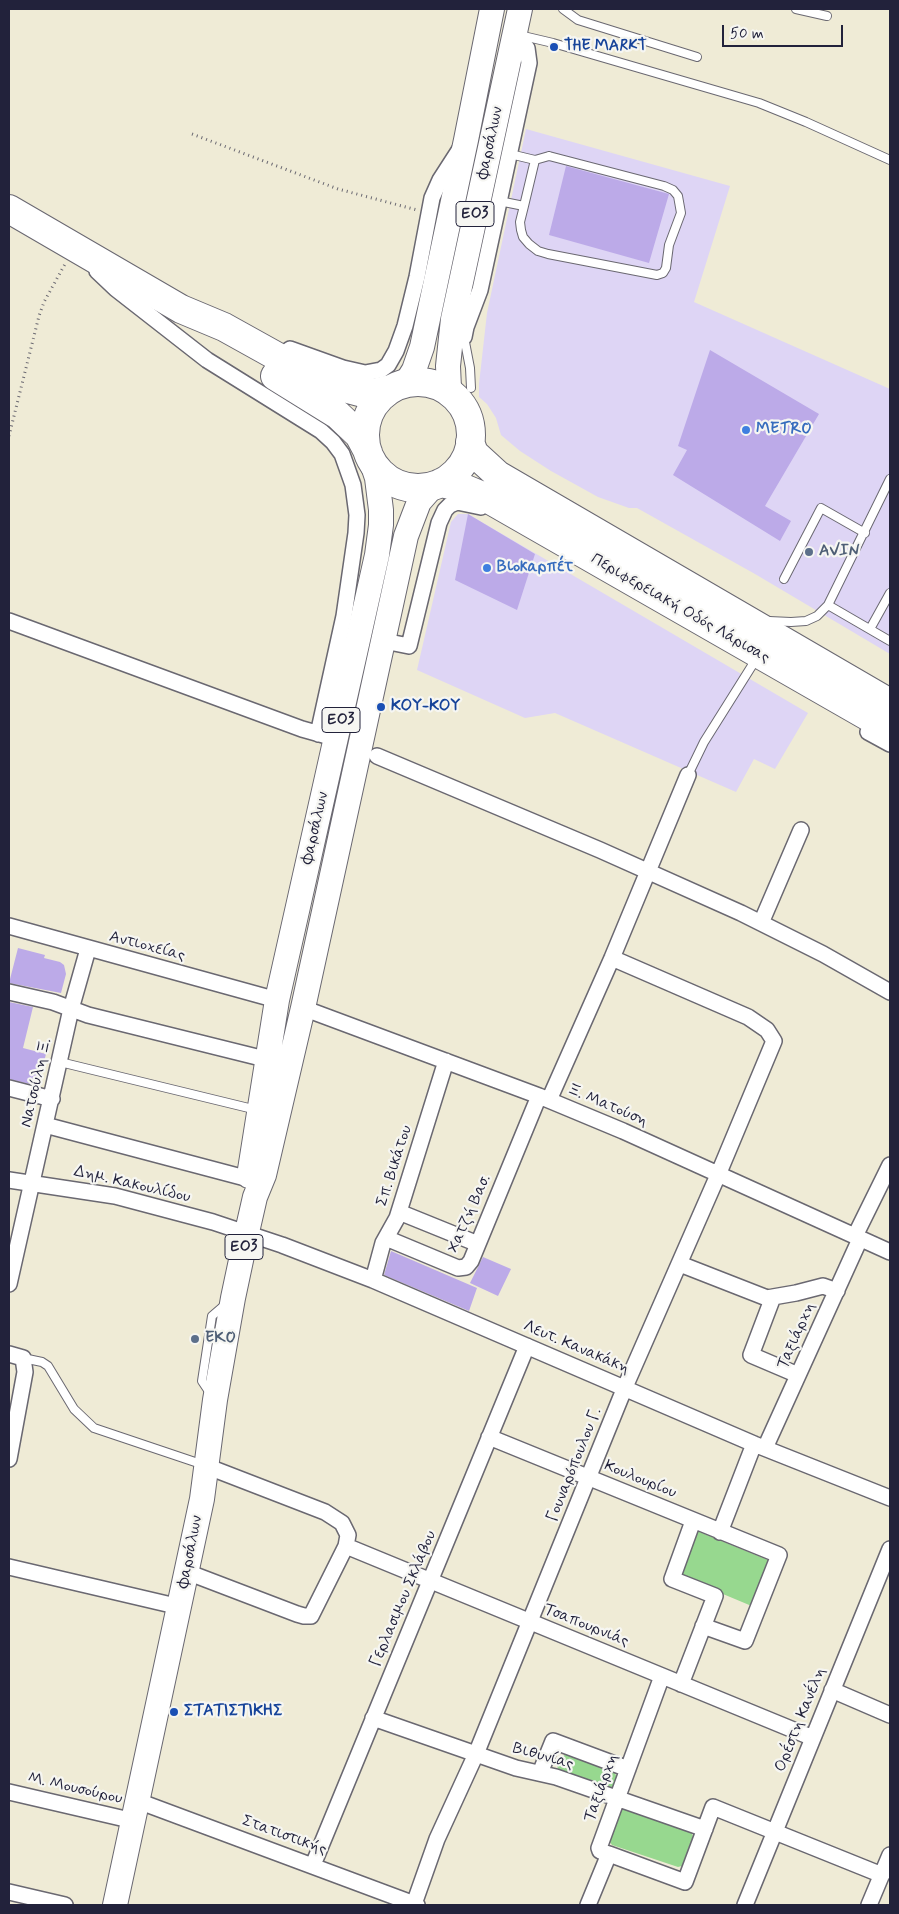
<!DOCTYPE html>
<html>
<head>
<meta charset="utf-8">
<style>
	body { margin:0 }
	#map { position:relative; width:899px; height:1914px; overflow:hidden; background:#efebd6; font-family:Mynerve,sans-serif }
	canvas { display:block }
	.frame { position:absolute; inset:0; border:10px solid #22223b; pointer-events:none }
	.scale { position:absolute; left:722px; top:25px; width:121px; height:22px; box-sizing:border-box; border:2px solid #22223b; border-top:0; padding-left:6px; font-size:15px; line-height:18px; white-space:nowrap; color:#22223b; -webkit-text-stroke:4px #f6f6f2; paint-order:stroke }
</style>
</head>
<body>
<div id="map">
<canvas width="899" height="1914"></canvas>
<div class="frame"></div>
<div class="scale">50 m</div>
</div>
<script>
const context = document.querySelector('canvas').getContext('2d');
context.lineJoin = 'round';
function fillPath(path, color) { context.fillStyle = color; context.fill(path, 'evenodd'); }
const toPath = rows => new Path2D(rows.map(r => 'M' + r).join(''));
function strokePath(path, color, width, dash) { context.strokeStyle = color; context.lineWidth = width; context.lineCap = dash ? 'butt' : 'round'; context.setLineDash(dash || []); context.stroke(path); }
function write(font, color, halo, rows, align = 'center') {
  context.font = font + ' Mynerve,sans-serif'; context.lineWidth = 4.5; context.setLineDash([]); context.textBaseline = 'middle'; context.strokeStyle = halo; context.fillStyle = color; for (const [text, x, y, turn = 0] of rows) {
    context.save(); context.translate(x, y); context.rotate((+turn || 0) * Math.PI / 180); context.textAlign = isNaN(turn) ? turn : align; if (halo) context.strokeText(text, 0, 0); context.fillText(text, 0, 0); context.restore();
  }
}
fillPath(toPath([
	[526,129,730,186,694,302,890,389,890,654,755,574,637,508,629,508,598,497,551,471,520,451,501,435,496,418,487,404,479,397,479,384,487,313],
	[458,514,468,514,808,713,775,769,754,759,736,792,555,713,525,718,417,670,451,522]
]), '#ded5f5');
fillPath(toPath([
	[697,1531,773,1562,754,1607,680,1576],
	[568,1752,614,1772,617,1777,614,1789,610,1789,559,1771,557,1766,560,1759],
	[624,1807,686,1828,691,1832,693,1836,682,1866,678,1867,612,1845,609,1841,620,1811]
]), '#97d88f');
fillPath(toPath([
	[566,166,669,194,649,263,549,235],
	[710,350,819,414,765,506,791,521,780,541,673,475,687,450,678,446],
	[468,514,535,554,517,610,455,580],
	[18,948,45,955,44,958,60,962,64,965,66,974,61,993,9,983],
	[9,1002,33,1007,23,1048,46,1054,38,1086,9,1079],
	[391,1251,477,1288,469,1311,384,1275],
	[483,1257,511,1269,498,1296,470,1283]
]), '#bcaae8');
const lane = toPath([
	[563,9,578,20,697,57],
	[796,9,827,16],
	[519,35,553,43,759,103,806,122,890,160],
	[510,154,535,160],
	[549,156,664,186,673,190,678,196,681,213,669,245,666,268,663,273,657,275,548,254,538,251,529,244,523,237,521,230,520,222,524,206,535,160,549,156],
	[499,201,524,206],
	[464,337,470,368,471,388],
	[784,579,821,508,865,533],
	[828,605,890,641],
	[769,621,791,622,806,621,817,616,828,605,890,479],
	[870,629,890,593],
	[688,775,704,742,753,664],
	[60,1062,257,1110],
	[23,1358,42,1362,48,1366,74,1409,94,1428,204,1465],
	[210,1393,202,1381,212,1316,226,1304]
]);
const street = toPath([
	[97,271,116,289,207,360,321,431,333,442,342,454,353,485,357,515,356,533,344,616,318,734],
	[451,334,464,337,466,327,480,290,529,63,527,48,514,34],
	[279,358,290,349,343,368,365,373,381,370,388,365,396,351,405,326,417,277,432,198,440,180,460,149],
	[9,621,302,729,327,736],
	[384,641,409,646,439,523,445,510,450,505,457,502,481,507],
	[868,732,890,744],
	[377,756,600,850,741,913,823,954,890,992],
	[761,923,801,830],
	[9,926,277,1000],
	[9,992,53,1002,88,1015,269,1060],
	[303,1008,539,1096,623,1131,890,1252],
	[9,1088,52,1099],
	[549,1100,612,958,688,775],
	[45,1125,249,1179],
	[9,1180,115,1196,213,1222,282,1245,373,1280,754,1444,890,1498],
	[399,1212,478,1244],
	[855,1236,890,1165],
	[386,1238,458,1268,466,1267,471,1261,478,1244,539,1096],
	[680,1264,767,1298,796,1293,823,1286,837,1291],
	[373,1280,383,1243,397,1218,446,1061],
	[9,1284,71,1009,88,949],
	[773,1297,751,1355,798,1375],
	[9,1354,23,1358,25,1372,9,1459],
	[489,1437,779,1555,745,1641,703,1626],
	[765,1448,860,1239],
	[720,1532,754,1444],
	[346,1546,813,1738],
	[9,1567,180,1607],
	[187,1572,297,1614,304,1616,311,1616,346,1546,348,1535,342,1523,325,1512,206,1466],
	[681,1684,715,1596,672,1579,693,1521],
	[832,1690,890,1715],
	[373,1718,516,1768,556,1777,705,1829],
	[540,1773,553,1741,628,1769],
	[9,1792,134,1821],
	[138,1801,417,1905],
	[609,1854,685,1882,713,1807,882,1875],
	[313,1865,527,1346],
	[9,1892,65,1905],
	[414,1904,437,1839,476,1754,625,1387,718,1175,774,1041,767,1030,748,1017,612,958],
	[588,1905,609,1854,600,1851,599,1848,662,1676],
	[745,1905,890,1549],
	[869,1905,890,1855]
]);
const primary = toPath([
	[403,384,409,378,414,370,422,347,466,140,492,9],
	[453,395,449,388,448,366,453,319,520,9],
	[249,1176,277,1000,377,555,381,525,381,510,377,478,371,460],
	[115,1905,202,1499,215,1400,233,1298,247,1232,255,1197,264,1175,303,1008,406,536,419,502,433,486]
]);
const highway = toPath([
	[9,209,181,309,224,327,314,377,329,384,363,393,378,392,391,389],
	[275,376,338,415,359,435,368,452],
	'365 435a53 53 0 1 1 106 0a53 53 0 1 1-106 0Z',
	[470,442,474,453,498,475,890,703],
	[440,483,461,487,485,497,890,729]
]);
strokePath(lane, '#6a6871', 10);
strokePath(street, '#6a6871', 18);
strokePath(primary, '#6a6871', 26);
strokePath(highway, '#6a6871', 30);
strokePath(toPath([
	[192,134,338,189,417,210],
	[9,436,39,316,44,302,65,264]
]), '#6a6871', 3, [1, 4]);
strokePath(lane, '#fff', 8);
strokePath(street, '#fff', 15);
strokePath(primary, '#fff', 24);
strokePath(highway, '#fff', 28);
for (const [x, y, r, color] of [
	[554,47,5,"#1a4fb4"],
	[746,430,5,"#3f7fe0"],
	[809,552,5,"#5c6f8a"],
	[487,568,5,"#3f7fe0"],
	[381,707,5,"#1a4fb4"],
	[195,1339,5,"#5c6f8a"],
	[174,1712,5,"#1a4fb4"]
]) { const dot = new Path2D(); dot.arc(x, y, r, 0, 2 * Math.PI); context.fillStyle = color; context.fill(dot); strokePath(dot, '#f6f6f2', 2); }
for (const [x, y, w] of [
	[475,214,38],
	[341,720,38],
	[244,1247,38]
]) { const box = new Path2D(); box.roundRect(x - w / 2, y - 12.5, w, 25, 4); context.fillStyle = '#f6f6f2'; context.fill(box); strokePath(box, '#22223b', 1); }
write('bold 15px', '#22223b', null, [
	["ΕΟ3",475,214],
	["ΕΟ3",341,720],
	["ΕΟ3",244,1247]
]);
write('bold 16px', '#164399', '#f6f6f2', [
	["THE MARKT",564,47],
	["ΚΟΥ-ΚΟΥ",391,707],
	["ΣΤΑΤΙΣΤΙΚΗΣ",184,1712]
], 'left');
write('16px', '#22223b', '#f6f6f2', [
	["Φαρσάλων",491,143,-78],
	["Περιφερειακή Οδός Λάρισας",680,609,30],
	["Φαρσάλων",316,828,-77],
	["Αντιοχείας",147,947,15],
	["Νατσούλη Ξ.",37,1083,-77],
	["Ξ. Ματούση",607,1106,23],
	["Σπ. Βικάτου",395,1166,-72],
	["Δημ. Κακουλίδου",132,1185,13],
	["Χατζή Βασ.",470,1214,-66],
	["Ταξιάρχη",797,1336,-66],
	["Λευτ. Κανακάκη",576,1348,23],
	["Γουναρόπουλου Γ.",575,1465,-68],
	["Κουλουρίου",640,1480,22],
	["Φαρσάλων",191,1552,-79],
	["Γερλασιμου Σκλάβου",404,1599,-67],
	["Τσαπουρνιάς",586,1626,22],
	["Ορέστη Κανέλη",801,1720,-68],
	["Βιθυνίας",543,1757,16],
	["Ταξιάρχη",602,1788,-70],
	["Μ. Μουσούρου",75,1789,13],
	["Στατιστικής",284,1836,20]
]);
write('bold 16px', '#366cbe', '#f6f6f2', [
	["METRO",756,430],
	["Βιοκαρπέτ",497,568]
], 'left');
write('bold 16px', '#4e5e75', '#f6f6f2', [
	["AVIN",819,552],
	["EKO",205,1339]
], 'left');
</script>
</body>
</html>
